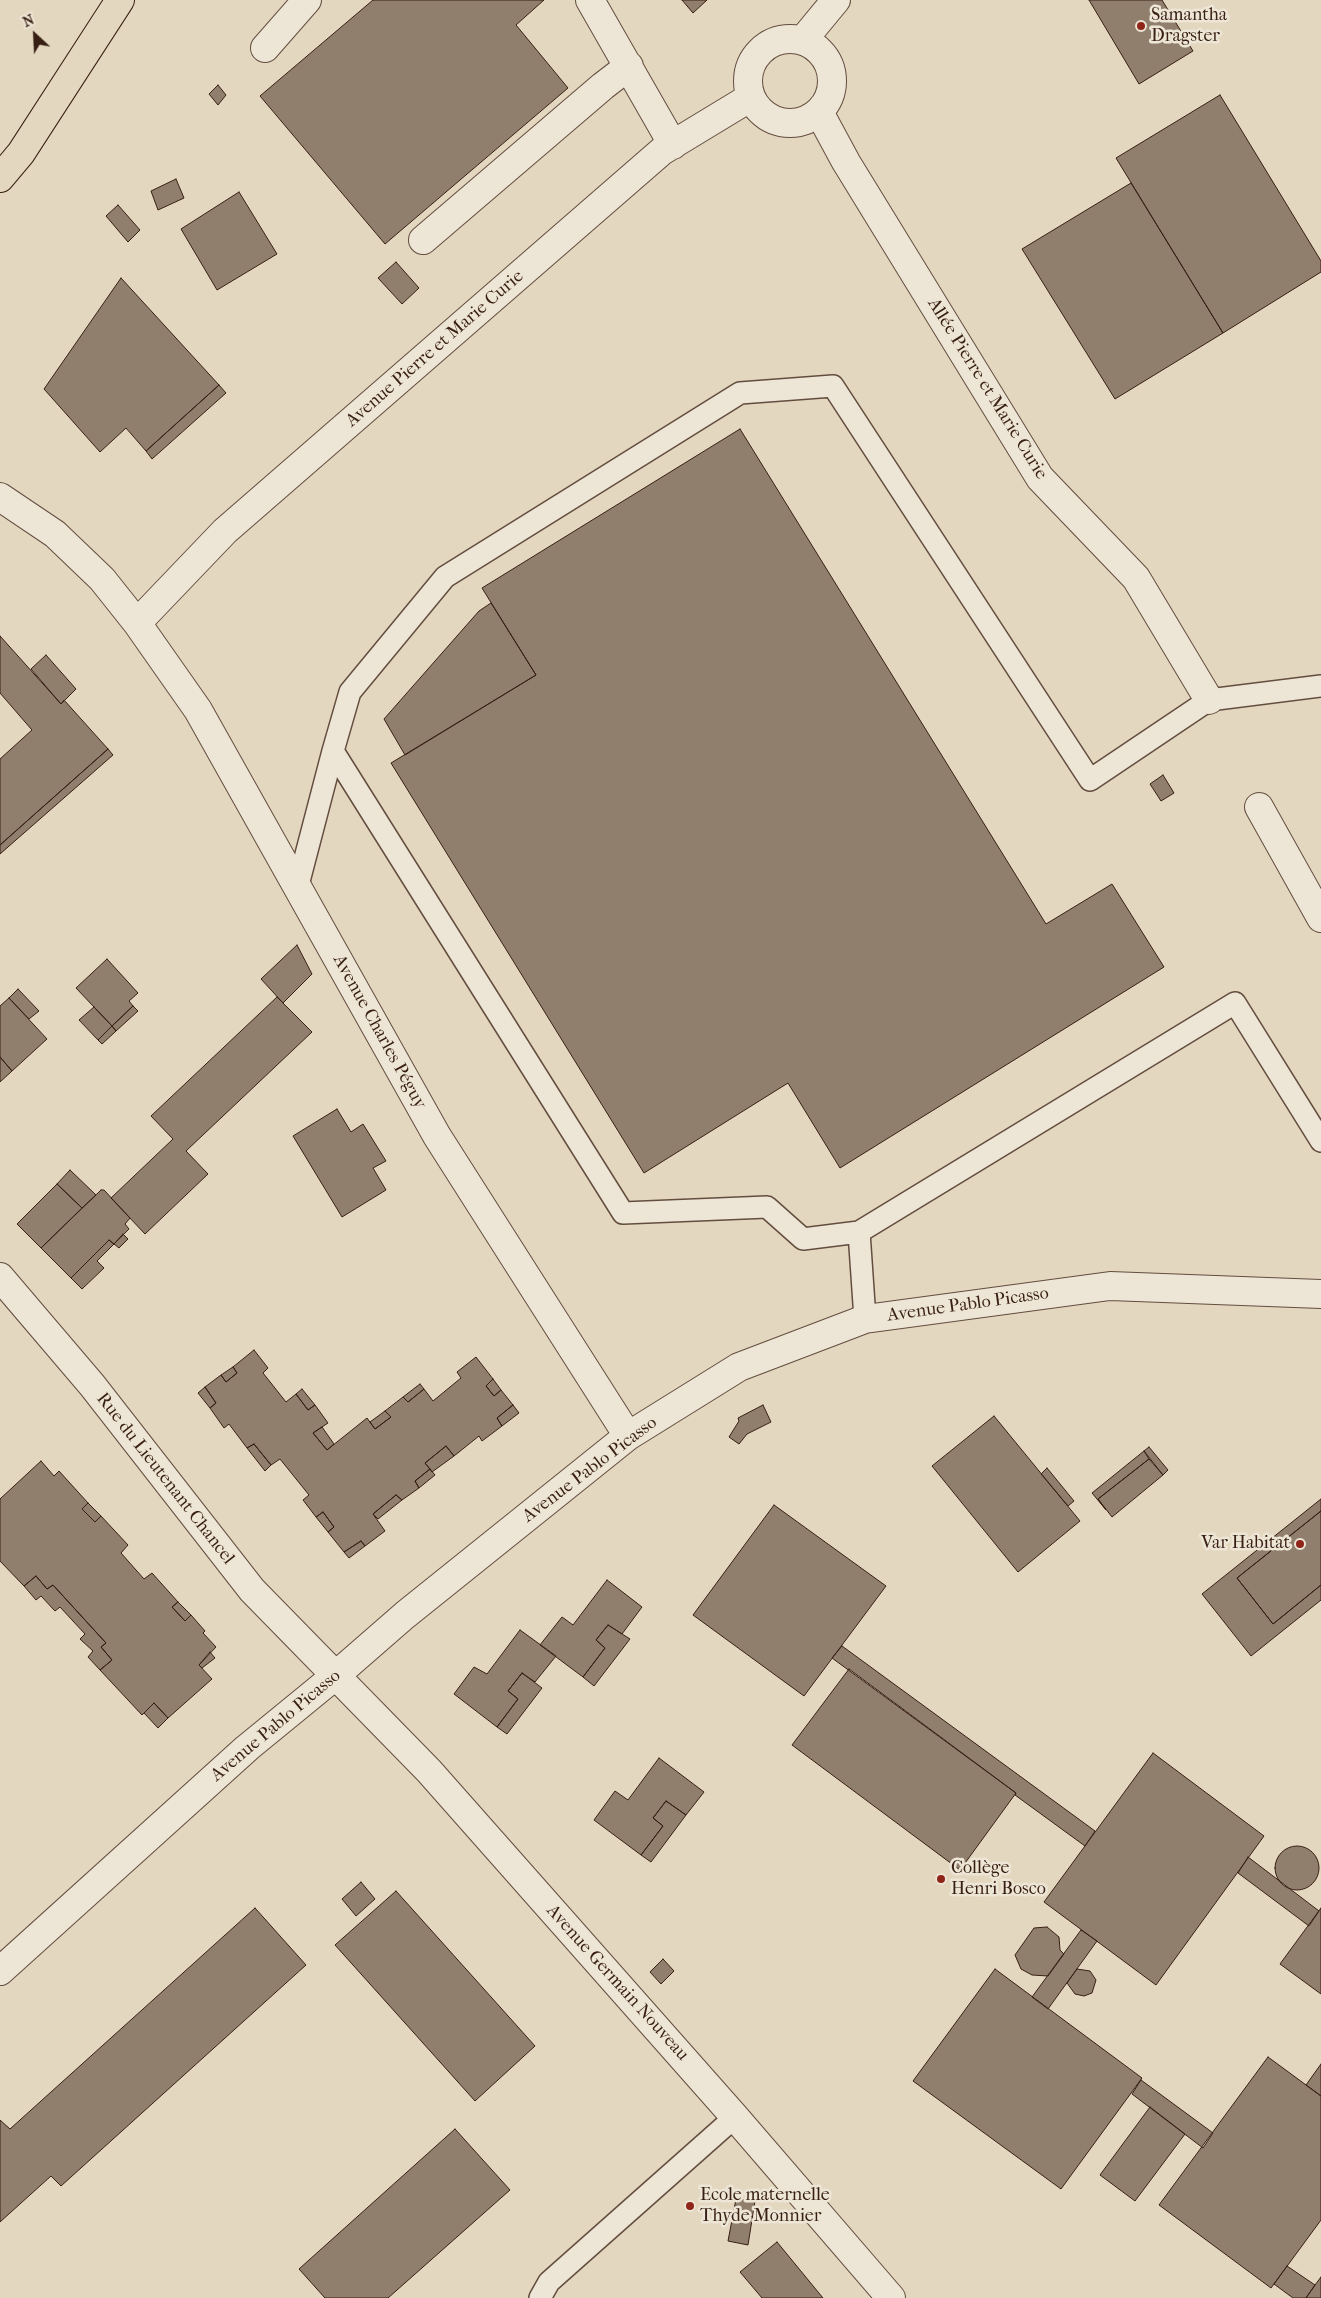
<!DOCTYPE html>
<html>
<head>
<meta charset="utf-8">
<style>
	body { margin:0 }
	#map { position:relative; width:1321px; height:2298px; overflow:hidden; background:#e3d7bf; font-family:"IM FELL French Canon",serif }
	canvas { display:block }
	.north { position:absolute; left:10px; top:10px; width:50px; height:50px; -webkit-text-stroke:4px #ede5d5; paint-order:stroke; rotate:335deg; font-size:14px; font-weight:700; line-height:20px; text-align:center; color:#381f14 }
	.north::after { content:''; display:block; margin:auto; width:18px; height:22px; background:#381f14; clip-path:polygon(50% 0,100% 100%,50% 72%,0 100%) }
</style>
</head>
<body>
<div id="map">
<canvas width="1321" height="2298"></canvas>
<div class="north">N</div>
</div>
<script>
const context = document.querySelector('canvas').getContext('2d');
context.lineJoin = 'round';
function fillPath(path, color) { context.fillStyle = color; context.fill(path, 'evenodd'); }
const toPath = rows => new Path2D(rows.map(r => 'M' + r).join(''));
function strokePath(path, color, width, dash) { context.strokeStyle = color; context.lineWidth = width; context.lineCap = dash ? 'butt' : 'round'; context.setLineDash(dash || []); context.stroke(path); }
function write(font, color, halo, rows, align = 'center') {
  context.font = font + ' "IM FELL French Canon",serif'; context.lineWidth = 5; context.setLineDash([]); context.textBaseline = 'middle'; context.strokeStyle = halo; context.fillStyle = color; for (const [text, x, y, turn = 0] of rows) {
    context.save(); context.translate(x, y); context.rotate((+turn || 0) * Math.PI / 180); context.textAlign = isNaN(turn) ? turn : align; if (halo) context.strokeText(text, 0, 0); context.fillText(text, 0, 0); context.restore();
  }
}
const building = toPath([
	[373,0,544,0,516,25,568,88,385,244,260,96,373,0],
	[682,0,707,0,693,13,682,0],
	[1089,0,1162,0,1193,51,1139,84,1089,0],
	[218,85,226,95,218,105,209,94,218,85],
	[1220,95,1321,261,1321,272,1223,333,1116,158,1220,95],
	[176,179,184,198,158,210,151,191,176,179],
	[1131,183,1223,333,1115,399,1022,249,1131,183],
	[239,192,277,254,217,290,181,229,239,192],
	[118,205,140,230,128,242,106,216,118,205],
	[396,262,419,288,402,304,378,278,396,262],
	[121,278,219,385,146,451,126,428,100,452,44,389,121,278],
	[219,385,226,393,152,459,146,451,219,385],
	[740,429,1046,924,1112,884,1164,967,840,1168,788,1083,644,1173,391,763,536,675,482,588,740,429],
	[491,603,536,675,405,755,384,719,479,611,491,603],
	[0,636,61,704,64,700,108,749,0,845,0,759,32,730,0,693,0,636],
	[46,655,76,689,61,704,31,669,46,655],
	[108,749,113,755,0,854,0,845,108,749],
	[1163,775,1174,793,1161,801,1150,784,1163,775],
	[297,945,312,974,283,1003,261,979,297,945],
	[107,959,138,993,129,1001,133,1006,112,1026,76,988,107,959],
	[18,989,39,1011,29,1019,9,998,18,989],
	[277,997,312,1032,186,1151,208,1174,145,1234,111,1198,173,1139,151,1116,277,997],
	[9,998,47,1039,12,1071,0,1057,0,1006,9,998],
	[133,1006,138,1011,116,1031,112,1026,133,1006],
	[94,1007,112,1026,98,1040,79,1020,94,1007],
	[112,1026,116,1031,102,1044,98,1040,112,1026],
	[0,1057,12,1071,0,1082,0,1057],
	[337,1109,351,1132,363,1124,386,1161,373,1168,386,1190,342,1217,293,1136,337,1109],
	[70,1170,96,1195,82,1208,57,1184,70,1170],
	[57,1184,82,1208,41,1248,17,1224,57,1184],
	[101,1190,104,1190,130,1218,125,1224,129,1229,114,1244,109,1240,71,1278,41,1248,101,1190],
	[123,1234,128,1239,119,1248,114,1244,123,1234],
	[109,1240,114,1244,97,1261,104,1268,82,1289,71,1278,109,1240],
	[254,1350,268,1368,263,1373,286,1402,296,1394,308,1410,315,1405,328,1423,313,1433,327,1450,367,1418,375,1429,391,1417,385,1411,403,1397,408,1402,424,1389,433,1401,461,1378,457,1372,476,1357,493,1379,486,1386,494,1396,501,1390,513,1405,497,1418,502,1426,482,1441,479,1436,454,1456,446,1446,425,1463,430,1469,415,1481,419,1488,402,1500,396,1495,373,1514,385,1531,365,1546,361,1541,344,1552,328,1532,334,1527,323,1512,316,1517,303,1500,309,1495,280,1459,271,1465,254,1444,247,1448,229,1424,224,1428,210,1408,216,1403,205,1387,221,1375,226,1382,237,1373,233,1367,254,1350],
	[233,1367,237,1373,226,1382,221,1375,233,1367],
	[493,1379,501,1390,494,1396,486,1386,493,1379],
	[420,1384,424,1389,408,1402,403,1397,420,1384],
	[205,1387,216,1403,210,1408,198,1393,205,1387],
	[302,1389,315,1405,308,1410,296,1394,302,1389],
	[513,1405,519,1413,502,1426,497,1418,513,1405],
	[763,1405,771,1422,747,1434,739,1444,729,1437,739,1421,738,1418,763,1405],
	[385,1411,391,1417,375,1429,370,1422,385,1411],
	[994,1416,1080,1521,1018,1572,932,1466,994,1416],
	[322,1427,334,1444,327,1450,313,1433,322,1427],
	[254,1444,271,1465,265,1471,247,1448,254,1444],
	[446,1446,454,1456,432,1472,425,1463,446,1446],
	[1149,1447,1168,1470,1163,1475,1144,1451,1149,1447],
	[1144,1451,1149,1459,1098,1499,1106,1510,1092,1493,1144,1451],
	[1149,1459,1163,1475,1112,1517,1098,1499,1149,1459],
	[41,1461,54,1476,59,1471,88,1503,82,1509,95,1522,101,1516,128,1545,121,1553,144,1579,152,1573,178,1602,172,1607,185,1621,191,1615,205,1631,203,1633,216,1647,199,1665,212,1679,168,1718,154,1703,142,1715,100,1670,112,1660,101,1647,106,1643,53,1585,47,1589,36,1576,24,1586,0,1561,0,1499,41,1461],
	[1047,1468,1074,1501,1068,1506,1041,1474,1047,1468],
	[430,1469,435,1475,419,1488,415,1481,430,1469],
	[396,1495,402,1500,378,1519,373,1514,396,1495],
	[1321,1499,1321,1511,1237,1578,1273,1624,1321,1585,1321,1600,1251,1656,1202,1594,1321,1499],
	[88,1503,101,1516,95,1522,82,1509,88,1503],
	[774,1505,886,1586,804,1696,693,1615,774,1505],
	[1321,1511,1321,1585,1273,1624,1237,1578,1321,1511],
	[323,1512,334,1527,328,1532,316,1517,323,1512],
	[361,1541,365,1546,349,1558,344,1552,361,1541],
	[36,1576,47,1589,53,1585,106,1643,101,1647,112,1660,100,1670,88,1657,93,1651,80,1639,85,1634,60,1607,55,1611,41,1596,36,1600,24,1586,36,1576],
	[607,1580,642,1607,622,1634,608,1625,596,1640,605,1648,583,1677,540,1645,562,1617,573,1625,607,1580],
	[178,1602,191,1615,185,1621,172,1607,178,1602],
	[608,1625,630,1639,594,1686,583,1677,605,1648,596,1640,608,1625],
	[520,1630,556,1656,535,1682,522,1673,508,1691,518,1699,497,1727,454,1694,474,1667,487,1674,520,1630],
	[842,1646,1095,1831,1085,1846,1015,1795,1016,1793,832,1658,842,1646],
	[210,1652,215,1658,202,1668,199,1665,210,1652],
	[849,1669,1016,1793,960,1870,792,1745,849,1669],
	[522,1673,542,1688,507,1734,497,1727,518,1699,508,1691,522,1673],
	[154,1703,168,1718,158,1728,144,1713,154,1703],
	[1153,1753,1264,1836,1156,1985,1044,1902,1153,1753],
	[659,1758,704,1792,686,1815,666,1801,653,1818,663,1826,641,1855,594,1820,615,1791,628,1800,659,1758],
	[666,1801,686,1815,651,1862,641,1855,663,1826,653,1818,666,1801],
	'1275 1868a22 22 0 1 1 44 0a22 22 0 1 1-44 0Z',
	[1248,1857,1319,1911,1309,1926,1238,1873,1248,1857],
	[361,1882,375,1899,356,1916,342,1899,361,1882],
	[396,1891,535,2046,475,2101,335,1945,396,1891],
	[255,1908,306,1965,61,2186,51,2176,0,2222,0,2120,10,2129,255,1908],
	[1321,1908,1321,1994,1280,1964,1321,1908],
	[1047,1927,1059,1937,1060,1950,1064,1954,1048,1976,1032,1975,1021,1969,1015,1955,1034,1928,1047,1927],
	[1081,1930,1097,1941,1048,2009,1032,1997,1081,1930],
	[663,1959,674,1971,661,1984,650,1972,663,1959],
	[995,1969,1142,2078,1061,2189,913,2081,995,1969],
	[1077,1969,1090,1971,1096,1980,1092,1993,1084,1996,1075,1994,1067,1983,1077,1969],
	[1268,2057,1321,2096,1321,2220,1271,2288,1159,2205,1268,2057],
	[1321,2064,1321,2096,1306,2085,1321,2064],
	[1141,2080,1213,2133,1203,2148,1132,2094,1141,2080],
	[1150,2107,1185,2134,1135,2201,1100,2175,1150,2107],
	[455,2129,510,2190,388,2298,325,2298,299,2269,455,2129],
	[736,2199,755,2201,748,2245,728,2241,736,2199],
	[777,2242,823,2298,762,2298,740,2272,777,2242],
	[1287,2266,1315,2285,1306,2298,1293,2298,1274,2284,1287,2266],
	[1321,2277,1321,2298,1306,2298,1315,2285,1321,2277]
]);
fillPath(building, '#917f6d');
strokePath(building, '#381f14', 1);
const service = toPath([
	[298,885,333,751],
	[859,1232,803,1239,767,1207,623,1213,333,751,350,692,445,577,740,393,833,386,1090,780,1209,700,1321,686],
	[865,1319,859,1232,1235,1003,1321,1141],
	[540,2298,549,2282,735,2117]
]);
const minor = toPath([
	[590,0,673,145],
	'748 81a42 42 0 1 1 84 0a42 42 0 1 1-84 0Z',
	[803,40,836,0],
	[265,48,307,0],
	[819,112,846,162,1040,478,1136,578,1209,700],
	[423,240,603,86,629,66],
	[0,497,55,534,102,579,137,623,198,710,437,1136,628,1436],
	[137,623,225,531,662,151,751,97],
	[1259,807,1321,918],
	[0,1277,92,1385,252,1590,429,1771,735,2117,891,2298],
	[0,1971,247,1748,335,1676,405,1615,628,1436,739,1367,865,1319,1110,1286,1321,1294]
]);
const motorway = toPath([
	[0,178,21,153,120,0]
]);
strokePath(service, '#634d3f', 24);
strokePath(minor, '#634d3f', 30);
strokePath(motorway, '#381f14', 30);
strokePath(service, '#ede5d5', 21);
strokePath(minor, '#ede5d5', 28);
strokePath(motorway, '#e3d7bf', 28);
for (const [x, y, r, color] of [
	[1141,26,5,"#8f2418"],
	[1300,1544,5,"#8f2418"],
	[941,1879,5,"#8f2418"],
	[690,2206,5,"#8f2418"]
]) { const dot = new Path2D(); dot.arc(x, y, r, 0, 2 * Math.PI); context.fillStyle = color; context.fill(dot); strokePath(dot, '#ede5d5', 2); }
write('18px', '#381f14', '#ede5d5', [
	["Samantha",1151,16],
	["Dragster",1151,37],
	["Var Habitat",1290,1544,"right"],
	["Collège",951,1869],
	["Henri Bosco",951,1890],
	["Ecole maternelle",700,2196],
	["Thyde Monnier",700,2217]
], 'left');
write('18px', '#381f14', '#ede5d5', [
	["Avenue Pierre et Marie Curie",435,349,-41],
	["Allée Pierre et Marie Curie",987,389,58],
	["Avenue Charles Péguy",379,1032,61],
	["Avenue Pablo Picasso",968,1305,-8],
	["Avenue Pablo Picasso",590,1470,-37],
	["Rue du Lieutenant Chancel",165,1479,52],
	["Avenue Pablo Picasso",276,1726,-40],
	["Avenue Germain Nouveau",617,1983,48]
]);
</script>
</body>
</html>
